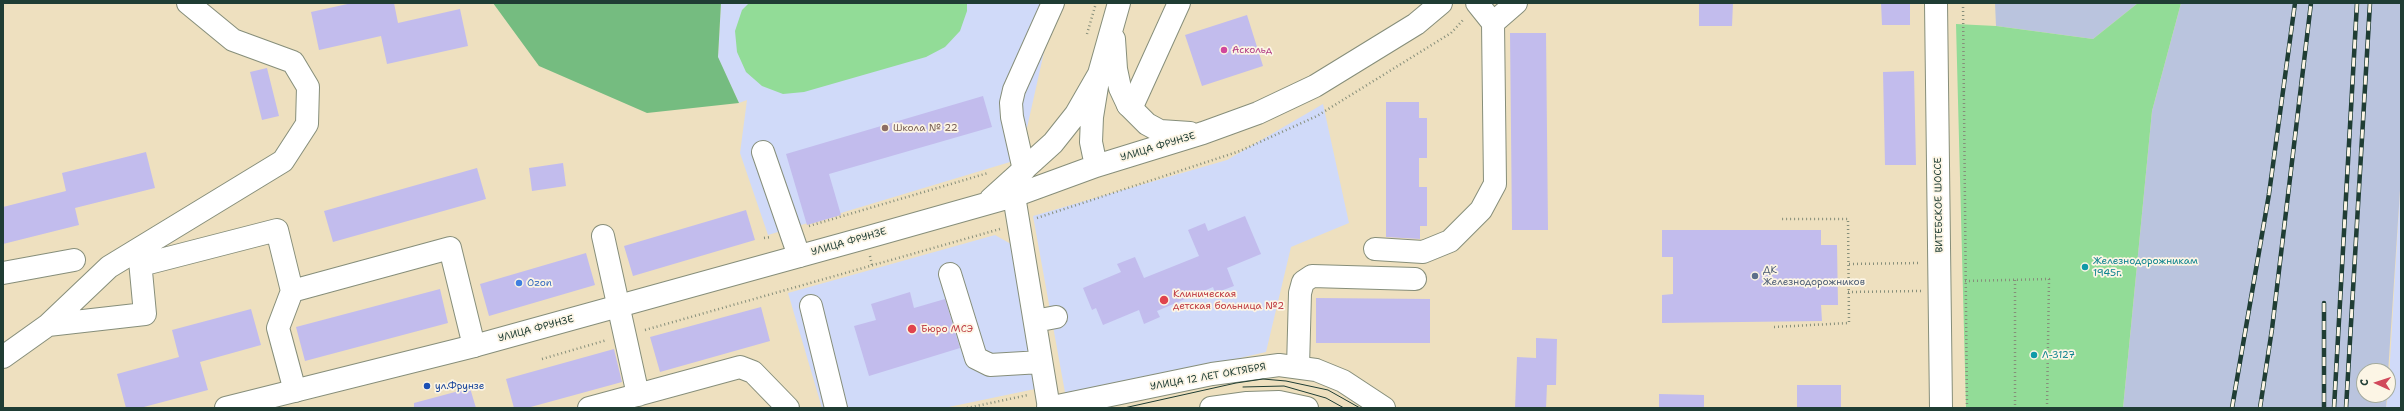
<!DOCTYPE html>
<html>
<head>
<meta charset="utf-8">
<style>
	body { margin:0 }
	#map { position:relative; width:2404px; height:411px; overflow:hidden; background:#eee0bf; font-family:"Shantell Sans",sans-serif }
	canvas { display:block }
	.frame { position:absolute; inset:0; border:4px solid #1f3d34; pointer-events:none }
	.north { position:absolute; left:2356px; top:363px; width:40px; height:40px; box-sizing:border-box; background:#fcf5e5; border:1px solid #a4ab9e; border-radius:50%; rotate:273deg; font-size:11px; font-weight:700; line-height:16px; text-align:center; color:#1f3d34 }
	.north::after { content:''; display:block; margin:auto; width:14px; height:18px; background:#d1495b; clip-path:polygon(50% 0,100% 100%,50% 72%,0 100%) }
</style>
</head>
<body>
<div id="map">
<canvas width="2404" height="411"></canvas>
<div class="frame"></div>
<div class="north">С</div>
</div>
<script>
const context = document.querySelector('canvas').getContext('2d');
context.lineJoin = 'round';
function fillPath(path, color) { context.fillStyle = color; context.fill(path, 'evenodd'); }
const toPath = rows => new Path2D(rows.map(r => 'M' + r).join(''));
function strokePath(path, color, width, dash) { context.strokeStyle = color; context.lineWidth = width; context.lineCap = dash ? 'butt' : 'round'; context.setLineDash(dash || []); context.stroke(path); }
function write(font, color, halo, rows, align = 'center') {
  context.font = font + ' "Shantell Sans",sans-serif'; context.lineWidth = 3.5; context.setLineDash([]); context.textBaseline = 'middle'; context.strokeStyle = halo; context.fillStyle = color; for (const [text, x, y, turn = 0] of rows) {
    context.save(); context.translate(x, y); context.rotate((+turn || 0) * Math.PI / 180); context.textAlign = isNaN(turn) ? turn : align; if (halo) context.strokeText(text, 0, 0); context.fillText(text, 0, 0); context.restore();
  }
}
fillPath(toPath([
	[721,3,1055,3,1020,159,768,235,740,153,747,100,739,103,718,58],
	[1323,104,1349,223,1291,247,1266,352,1066,398,1033,216,1227,160],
	[2401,175,2401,408,2386,408,2388,395],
	[995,235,1011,244,1035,389,944,408,822,408,788,293]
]), '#d0daf9');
fillPath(toPath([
	[1995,3,2138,3,2093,39,1996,26],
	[2181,3,2401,3,2401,175,2388,373,2388,371,2364,371,2364,395,2387,395,2386,408,2123,408,2152,111]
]), '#bac4de');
fillPath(toPath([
	[749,3,967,3,967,11,960,31,945,47,926,57,804,92,783,94,762,86,746,72,737,52,735,31,742,10],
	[2138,3,2181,3,2152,111,2123,408,1966,408,1956,24,1996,26,2093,39]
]), '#92dc97');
fillPath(toPath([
	[493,3,721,3,718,57,739,103,647,113,539,66]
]), '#75bc80');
fillPath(toPath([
	[352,3,394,3,398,23,460,9,468,46,387,64,381,36,319,50,311,12],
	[1699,3,1733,3,1732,26,1699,26],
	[1881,3,1910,3,1910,25,1882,25],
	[1247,15,1263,66,1202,86,1185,35],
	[1510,33,1546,33,1548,230,1512,230],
	[267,68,279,116,262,120,250,72],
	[1914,71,1916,165,1885,165,1883,72],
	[983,96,992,127,829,174,841,215,807,225,786,154],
	[1386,102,1419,102,1419,118,1427,118,1427,158,1419,158,1419,187,1427,187,1427,226,1420,226,1420,239,1386,237],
	[146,152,155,188,75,208,79,225,3,244,3,207,66,191,62,173],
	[563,163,566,186,532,191,529,168],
	[477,168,486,199,333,242,324,211],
	[746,210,755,240,633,276,624,246],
	[1245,216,1261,254,1227,268,1234,286,1215,293,1213,287,1157,311,1160,317,1144,324,1139,310,1103,325,1096,308,1092,310,1083,288,1121,272,1117,264,1135,257,1144,278,1199,256,1188,230,1205,223,1208,231],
	[1662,230,1821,230,1821,245,1837,245,1838,305,1821,305,1822,321,1662,323,1662,295,1673,294,1673,257,1662,257],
	[586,253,595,285,489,316,480,284],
	[440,289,448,323,305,361,296,327],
	[910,292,914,308,945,299,960,348,869,376,854,326,876,320,871,304],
	[1316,298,1430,299,1430,343,1316,343],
	[761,307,770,341,660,372,650,337],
	[251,309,261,345,200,362,208,390,140,408,126,408,117,374,179,357,172,330],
	[1536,338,1557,339,1556,385,1547,385,1546,408,1515,408,1517,357,1536,358],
	[614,349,622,382,527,408,514,408,506,379],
	[1797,385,1841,385,1841,408,1797,408],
	[470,388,476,408,414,408,414,403],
	[1659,394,1704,395,1704,408,1659,408]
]), '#c2bced');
const minor = toPath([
	[1493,23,1516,3],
	[1128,105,1134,102,1179,3],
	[763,152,799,256],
	[1024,170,1012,117,1011,103,1014,90,1053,3],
	[1014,196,1049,408],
	[603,236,638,395],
	[1375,249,1423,252,1450,241,1481,210,1495,184,1493,23,1477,3],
	[141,265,277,230,292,291,278,328,295,391],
	[3,273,74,260],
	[950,274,976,358,990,365,1041,362],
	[292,291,450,248,474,346],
	[811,306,836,408],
	[1035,321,1056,317],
	[48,325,145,314,139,250],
	[3,357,48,325,109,267,283,161,307,124,308,87,293,62,233,40,188,3],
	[1298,367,1300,293,1303,282,1312,276,1415,279],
	[589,408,740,367,753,372,788,408]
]);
const major = toPath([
	[1936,3,1941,408],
	[1114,39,1116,69,1120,88,1128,105,1147,124,1160,131,1190,133],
	[1096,166,1091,142,1092,117,1099,74,1119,3],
	[991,199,1053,143,1076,114,1099,74],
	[226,408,474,346,865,238,1014,196,1096,166,1203,133,1258,113,1315,86,1416,24,1441,3],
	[1048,408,1212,374,1279,365,1316,370,1343,381,1384,408],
	[1211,408,1247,403,1279,402,1307,408]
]);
strokePath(minor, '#868e7a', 24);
strokePath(major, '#868e7a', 24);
strokePath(toPath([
	[1963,3,1967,408],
	[1087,34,1096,3],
	[1037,218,1240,151,1317,116,1451,33,1464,19],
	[809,226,988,173],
	[764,238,771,237],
	[870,256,872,265],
	[1849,264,1920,263],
	[2015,280,2015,408],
	[1965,281,2049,279,2047,408],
	[1848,292,1921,291],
	[1774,327,1849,323,1848,219,1780,219],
	[645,330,1000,229],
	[542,359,607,340],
	[967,408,1028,395]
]), '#868e7a', 2.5, [1, 3]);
strokePath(minor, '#fff', 22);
strokePath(major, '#fff', 22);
strokePath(toPath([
	[1243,387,1284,386,1326,398,1344,408],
	[1124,408,1236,383,1263,379,1286,381,1328,390,1360,408]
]), '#1f3d34', 1);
const rail = toPath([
	[2324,303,2324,408],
	[2232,408,2269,194,2295,3],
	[2260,408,2272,329,2311,3],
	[2334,408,2357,3],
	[2346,408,2370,3]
]);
strokePath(rail, '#1f3d34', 4.5);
strokePath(rail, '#fcf5e5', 3, [9]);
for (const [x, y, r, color] of [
	[1224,50,4,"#d1479c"],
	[885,128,4,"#8d6e63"],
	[2085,267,4,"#0f9aa8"],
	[1755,276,4,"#5c6f8a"],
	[519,283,4,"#3f7fe0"],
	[1164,300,5,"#e0444e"],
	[912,329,5,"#e0444e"],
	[2034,355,4,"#0f9aa8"],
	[427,386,4,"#1a4fb4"]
]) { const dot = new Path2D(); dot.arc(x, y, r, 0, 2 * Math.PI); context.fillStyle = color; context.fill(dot); strokePath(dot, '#fcf5e5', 1.5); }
write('10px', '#b23c85', '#fcf5e5', [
	["Аскольд",1232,50]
], 'left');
write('10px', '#785e54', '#fcf5e5', [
	["Школа № 22",893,128]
], 'left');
write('10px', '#1f3d34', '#fcf5e5', [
	["УЛИЦА ФРУНЗЕ",1158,147,-17],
	["ВИТЕБСКОЕ ШОССЕ",1939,205,-91],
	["УЛИЦА ФРУНЗЕ",849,242,-16],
	["УЛИЦА ФРУНЗЕ",536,329,-15],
	["УЛИЦА 12 ЛЕТ ОКТЯБРЯ",1208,377,-10]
]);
write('10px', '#0d838f', '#fcf5e5', [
	["Железнодорожникам",2093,261],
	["1945г.",2093,273],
	["Л-3127",2042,355]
], 'left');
write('10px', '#4e5e75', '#fcf5e5', [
	["ДК",1763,270],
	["Железнодорожников",1763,282]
], 'left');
write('10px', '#366cbe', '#fcf5e5', [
	["Ozon",527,283]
], 'left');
write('10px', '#be3a42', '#fcf5e5', [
	["Клиническая",1173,294],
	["детская больница №2",1173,306],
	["Бюро МСЭ",921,329]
], 'left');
write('10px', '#164399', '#fcf5e5', [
	["ул.Фрунзе",435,386]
], 'left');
</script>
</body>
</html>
